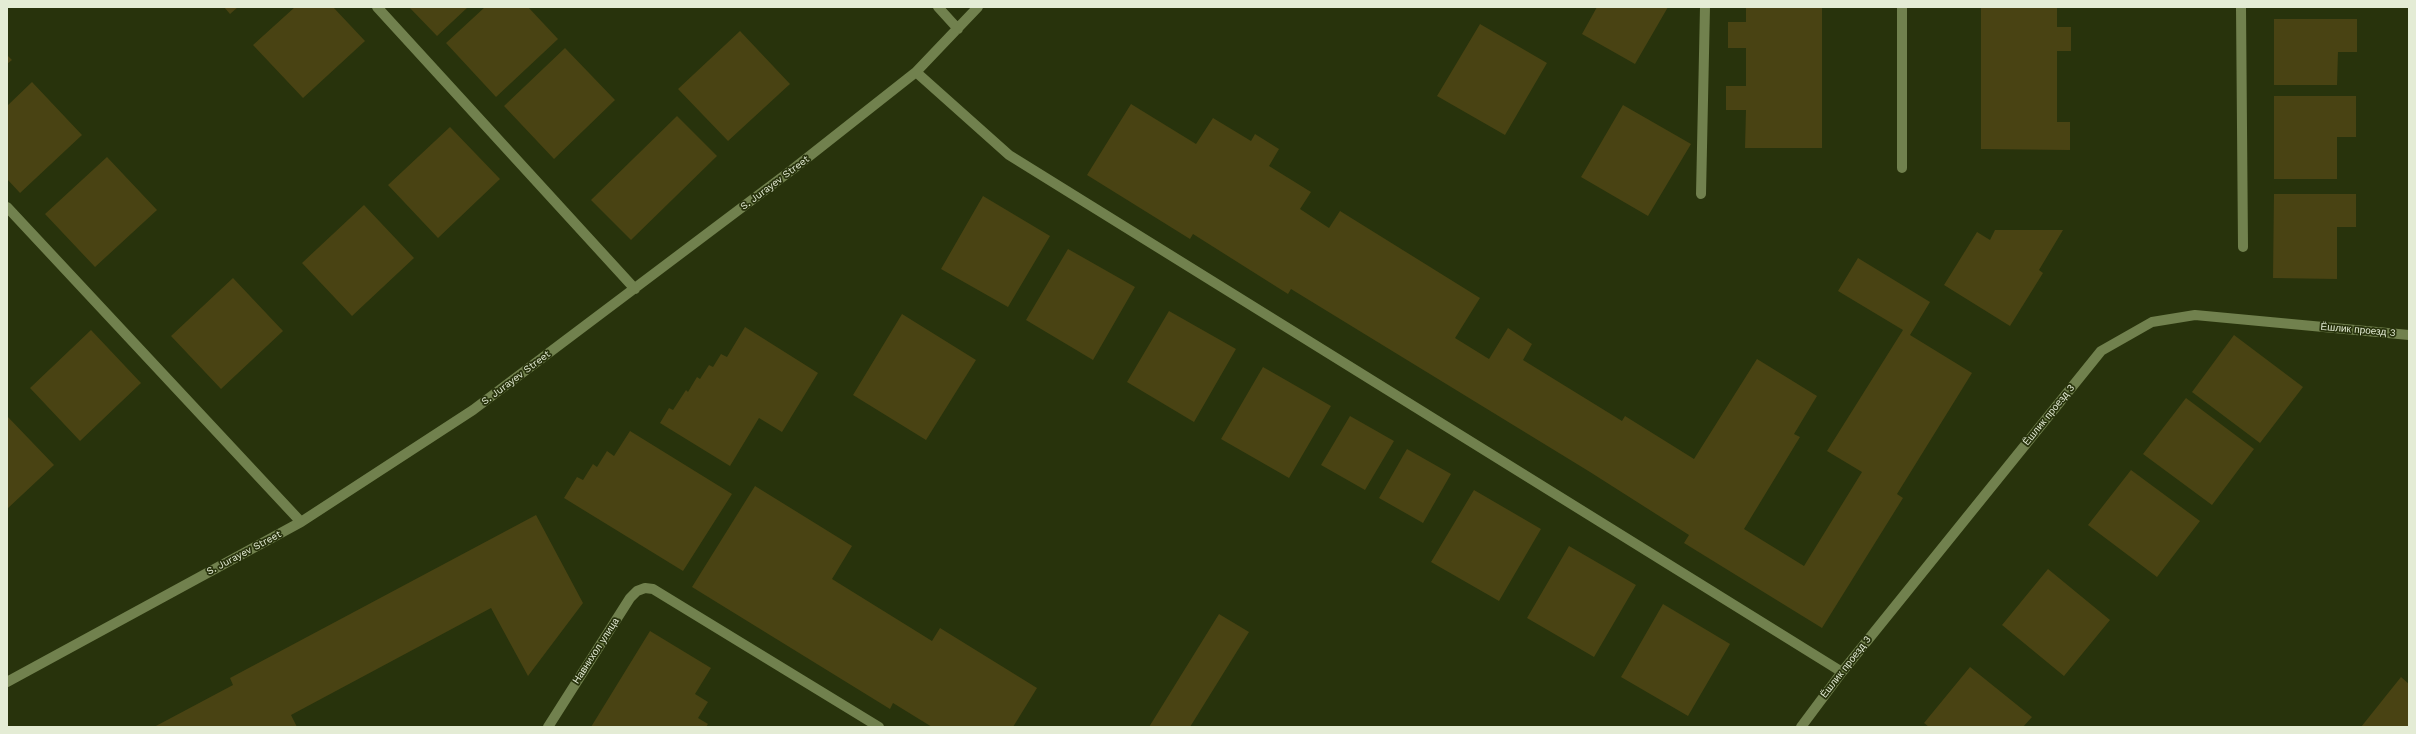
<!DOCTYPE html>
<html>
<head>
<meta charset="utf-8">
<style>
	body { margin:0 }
	#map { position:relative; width:2416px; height:734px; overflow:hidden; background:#28330c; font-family:"Work Sans",sans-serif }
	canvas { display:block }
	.frame { position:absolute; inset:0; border:8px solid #e4ecd5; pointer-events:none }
</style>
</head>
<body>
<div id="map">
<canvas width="2416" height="734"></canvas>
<div class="frame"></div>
</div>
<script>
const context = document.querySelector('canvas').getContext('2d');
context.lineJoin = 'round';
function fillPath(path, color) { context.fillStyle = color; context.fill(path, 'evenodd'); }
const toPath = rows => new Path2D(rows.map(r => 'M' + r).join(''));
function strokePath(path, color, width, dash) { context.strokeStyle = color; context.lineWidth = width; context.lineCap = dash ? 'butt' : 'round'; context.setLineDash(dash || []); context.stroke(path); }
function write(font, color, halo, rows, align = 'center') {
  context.font = font + ' "Work Sans",sans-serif'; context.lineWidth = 3.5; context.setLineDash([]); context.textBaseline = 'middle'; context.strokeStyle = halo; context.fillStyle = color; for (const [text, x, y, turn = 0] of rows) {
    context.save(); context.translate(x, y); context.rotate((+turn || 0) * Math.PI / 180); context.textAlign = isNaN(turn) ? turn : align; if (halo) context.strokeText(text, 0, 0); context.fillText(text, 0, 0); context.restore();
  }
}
fillPath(toPath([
	[224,7,238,7,230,14],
	[295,7,333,7,365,41,303,98,253,45],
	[409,7,468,7,437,36],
	[485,7,528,7,558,39,496,97,446,43],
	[1597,7,1668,7,1635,64,1582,34],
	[1746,7,1822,7,1822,148,1745,148,1746,110,1726,110,1726,86,1746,86,1746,48,1728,48,1728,22,1746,22],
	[1981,7,2057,7,2057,27,2071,27,2071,51,2057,51,2057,122,2070,122,2070,150,1981,149],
	[2274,19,2357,19,2357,52,2338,52,2337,85,2274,85],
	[1480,24,1547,63,1505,135,1437,96],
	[740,31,790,84,728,141,678,89],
	[565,48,615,100,554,159,504,106],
	[7,55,12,60,7,64],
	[32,82,82,135,20,193,7,179,7,106],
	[2274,96,2356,96,2356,137,2337,137,2337,179,2274,179],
	[1131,104,1196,144,1213,118,1251,141,1255,134,1279,149,1269,166,1311,192,1300,209,1329,228,1340,211,1480,298,1455,338,1489,359,1508,328,1532,344,1523,360,1622,421,1625,416,1694,459,1757,359,1817,396,1794,434,1800,437,1744,529,1804,566,1862,472,1827,451,1903,330,1838,291,1858,258,1930,302,1910,335,1972,373,1897,494,1903,498,1822,628,1684,543,1689,535,1590,472,1291,289,1288,294,1193,234,1190,239,1087,175],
	[1623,105,1691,144,1648,216,1581,177],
	[677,116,717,156,631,240,591,200],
	[450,127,500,179,438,238,388,185],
	[107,157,157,210,95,267,45,214],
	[2274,194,2356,194,2356,227,2337,227,2337,279,2273,278],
	[983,196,1050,236,1008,307,941,269],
	[364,205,414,258,352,316,302,263],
	[1995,230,2063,230,2039,270,2043,273,2010,326,1944,285,1977,232,1990,240],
	[1068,249,1135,287,1093,360,1026,320],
	[233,278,283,331,221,389,171,336],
	[1169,311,1236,349,1194,422,1127,382],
	[902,314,976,360,926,440,853,395],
	[745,327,818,373,782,432,759,418,730,466,660,423,669,408,673,410,686,390,688,392,697,377,700,379,709,365,713,367,721,354,727,357],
	[91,330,141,383,80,441,30,388],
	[2234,335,2303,387,2260,443,2192,392],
	[1263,367,1331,406,1289,478,1221,439],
	[2186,398,2254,449,2212,505,2143,454],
	[7,416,54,465,7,509],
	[1350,416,1394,441,1365,490,1321,465],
	[630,431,732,494,683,571,564,498,577,477,583,480,593,464,597,467,607,451,614,456],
	[1407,449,1451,474,1423,523,1379,498],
	[2131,470,2200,521,2157,577,2088,525],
	[755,486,852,546,832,579,932,641,940,628,1037,688,1013,727,932,727,893,703,890,709,692,587],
	[1474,490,1541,529,1499,601,1431,562],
	[536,515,583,603,528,676,491,608,291,715,297,727,154,727,233,685,230,678],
	[1569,546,1636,585,1594,657,1527,618],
	[2048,569,2110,620,2064,676,2002,625],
	[1663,604,1730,644,1688,716,1621,677],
	[1219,614,1249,632,1190,727,1149,727],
	[650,631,711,668,695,694,708,702,698,718,708,724,706,727,591,727],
	[1970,667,2032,717,2023,727,1929,727,1924,723],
	[2401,677,2409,684,2409,727,2361,727]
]), '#494313');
strokePath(toPath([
	[377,7,635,289],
	[938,7,958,29],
	[2241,7,2243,247],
	[916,72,1009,155,1842,672],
	[1902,168,1902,7],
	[1701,194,1705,7],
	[7,207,301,522],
	[7,682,301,522,473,410,793,169,916,72,978,7],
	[548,727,630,598,637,591,645,588,653,589,879,727],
	[1801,727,1842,672,2101,351,2152,322,2195,315,2409,335]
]), '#71814e', 10);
write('10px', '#e4ecd5', '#28330c', [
	["S. Jurayev Street",775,183,-37],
	["Ёшлик проезд 3",2358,330,5],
	["S. Jurayev Street",516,378,-37],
	["Ёшлик проезд 3",2049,415,-51],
	["S. Jurayev Street",244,553,-28],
	["Навнихол улица",596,651,-57],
	["Ёшлик проезд 3",1846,667,-52]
]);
</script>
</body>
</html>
